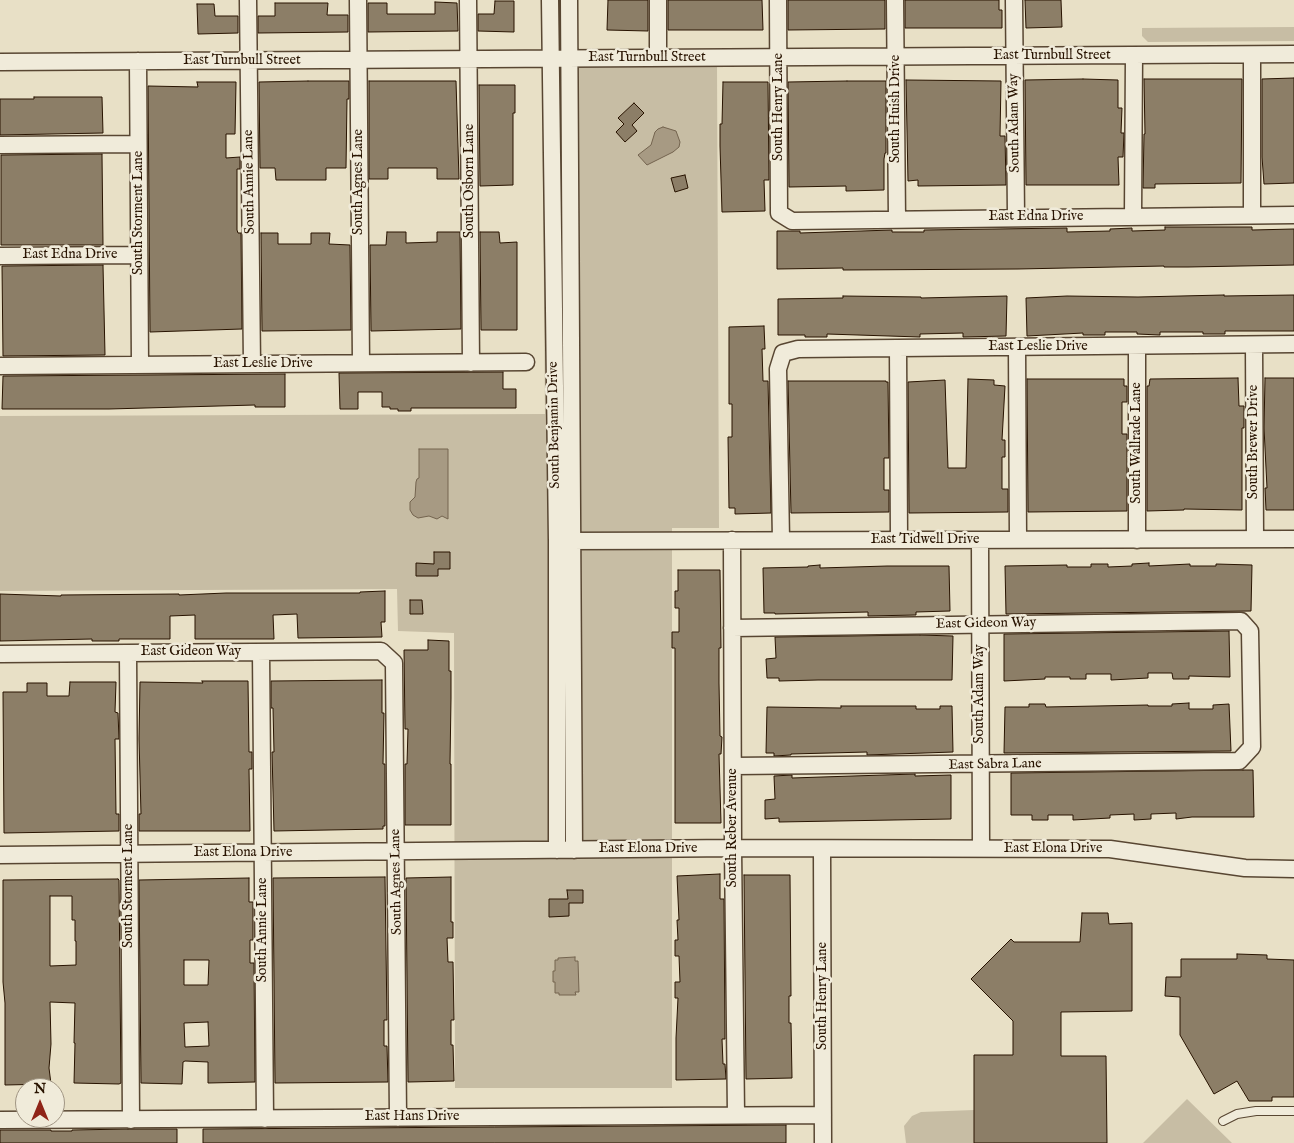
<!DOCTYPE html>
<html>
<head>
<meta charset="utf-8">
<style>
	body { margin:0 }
	#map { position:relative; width:1294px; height:1143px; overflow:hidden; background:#e8e0c6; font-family:"IM FELL English",serif }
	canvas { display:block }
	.north { position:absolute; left:15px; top:1078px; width:50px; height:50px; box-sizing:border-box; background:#f0ebda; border:1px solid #a09583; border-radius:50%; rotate:0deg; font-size:14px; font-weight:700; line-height:20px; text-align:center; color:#281300 }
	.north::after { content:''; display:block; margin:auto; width:18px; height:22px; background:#8f2418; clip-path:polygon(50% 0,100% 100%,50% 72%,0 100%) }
</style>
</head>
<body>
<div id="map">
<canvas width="1294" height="1143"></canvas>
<div class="north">N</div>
</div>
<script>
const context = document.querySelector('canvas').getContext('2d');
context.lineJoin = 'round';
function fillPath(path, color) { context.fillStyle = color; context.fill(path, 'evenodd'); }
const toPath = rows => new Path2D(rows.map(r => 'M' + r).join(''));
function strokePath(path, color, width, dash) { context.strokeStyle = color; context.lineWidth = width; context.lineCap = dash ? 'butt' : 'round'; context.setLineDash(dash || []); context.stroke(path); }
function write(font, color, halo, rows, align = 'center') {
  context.font = font + ' "IM FELL English",serif'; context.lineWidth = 5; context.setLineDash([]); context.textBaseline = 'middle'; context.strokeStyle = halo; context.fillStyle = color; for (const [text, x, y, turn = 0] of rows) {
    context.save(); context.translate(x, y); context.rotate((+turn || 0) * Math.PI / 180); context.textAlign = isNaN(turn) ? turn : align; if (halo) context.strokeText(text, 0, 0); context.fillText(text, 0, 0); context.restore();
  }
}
fillPath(toPath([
	[1294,27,1294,41,1148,42,1142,36,1142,28],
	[717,65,719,528,672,528,672,1088,455,1088,454,633,398,631,397,589,0,591,0,416,545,414,542,67],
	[1187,1099,1232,1143,1143,1143],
	[974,1110,974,1143,906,1143,904,1126,912,1116,921,1112]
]), '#c7bda4');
const water = toPath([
	[663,127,676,131,680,142,679,147,673,152,647,165,638,155,651,145,655,132,658,129,663,127],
	[419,449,448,449,448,519,442,516,437,519,429,516,418,518,413,515,410,510,410,502,415,497,416,482,417,479,419,478,419,449],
	[575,957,575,961,578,961,579,992,575,992,576,995,559,995,559,993,555,993,555,982,553,982,553,971,555,971,555,960,558,960,558,958,575,957]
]);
fillPath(water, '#a79a83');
strokePath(water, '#74644f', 1);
const building = toPath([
	[608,0,648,0,648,31,607,30,608,0],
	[668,0,762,0,763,30,668,30,668,0],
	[788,0,885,0,885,29,788,30,788,0],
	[905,0,999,0,999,10,1002,10,1002,28,905,28,905,0],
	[1025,0,1061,0,1062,27,1026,28,1025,0],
	[495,1,514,1,514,32,478,31,478,14,494,14,495,1],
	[435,2,457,3,458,31,368,32,368,3,387,3,387,14,435,14,435,2],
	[275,3,328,3,327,15,348,15,348,32,258,33,258,16,275,16,275,3],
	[197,4,214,4,215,16,238,16,238,33,198,34,197,4],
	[1294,78,1294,183,1264,184,1262,157,1262,79,1294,78],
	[1083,79,1118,80,1118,108,1122,108,1121,133,1124,133,1123,157,1118,157,1119,185,1026,185,1025,80,1083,79],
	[1144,79,1242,79,1241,183,1155,184,1155,188,1143,188,1144,134,1145,134,1144,79],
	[906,80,1001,81,1000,136,1005,136,1006,185,918,186,918,180,908,181,906,80],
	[308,81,349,81,349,99,347,99,346,168,326,168,326,180,276,180,275,168,260,168,259,82,308,81],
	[369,81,456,81,459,179,437,179,437,168,388,168,388,179,369,179,369,81],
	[847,81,886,81,886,153,885,153,884,159,884,190,846,191,846,186,789,187,788,82,847,81],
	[197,82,236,82,235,134,226,134,226,158,240,157,240,169,237,169,237,230,238,233,241,233,242,329,150,332,148,86,198,87,197,82],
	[723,82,768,82,769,180,764,180,765,211,722,212,720,146,720,124,722,124,723,82],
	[479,85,515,85,515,113,513,113,513,185,480,186,479,85],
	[34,97,102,97,103,133,0,135,0,99,34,99,34,97],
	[634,103,644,113,632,125,637,131,625,142,616,132,624,124,618,118,634,103],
	[102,154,103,245,1,245,1,155,102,154],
	[685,175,688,188,675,192,671,178,685,175],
	[1165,227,1252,227,1252,230,1294,229,1294,265,1188,267,1164,267,1164,266,1018,269,843,270,843,268,777,269,777,231,800,231,800,233,892,230,892,232,924,232,924,230,1067,228,1067,232,1110,231,1110,229,1132,228,1132,231,1165,230,1165,227],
	[387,232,406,232,406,243,437,242,437,232,460,232,461,329,371,331,370,245,386,245,387,232],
	[480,232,499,232,500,243,517,242,517,330,481,330,480,232],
	[261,233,278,233,278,244,311,244,311,233,330,233,329,244,350,245,351,330,262,331,261,233],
	[103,265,105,355,3,356,2,266,103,265],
	[1224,295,1224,296,1294,295,1294,331,1225,331,1225,334,1203,334,1203,332,1160,332,1160,335,1137,334,1137,332,1105,332,1105,335,1083,335,1083,333,1027,336,1026,298,1067,296,1138,297,1224,295],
	[843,296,921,297,921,298,1007,296,1006,336,963,337,963,333,920,334,920,337,827,334,827,337,805,337,805,335,778,335,778,299,843,298,843,296],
	[764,326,765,349,762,349,763,381,768,381,771,513,735,514,735,508,729,508,728,437,732,437,732,404,729,404,729,327,764,326],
	[503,372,503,389,516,389,516,408,411,408,411,411,398,411,398,409,390,409,390,407,382,407,382,392,358,392,358,409,340,409,339,373,503,372],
	[285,374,285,407,255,407,255,405,109,409,2,409,3,376,285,374],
	[1238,378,1239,406,1244,406,1244,428,1242,428,1242,510,1184,509,1184,510,1147,511,1147,386,1149,386,1150,379,1238,378],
	[1265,378,1294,378,1294,510,1266,510,1265,488,1267,488,1264,428,1265,378],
	[968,379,994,380,994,385,1005,386,1002,440,1005,440,1005,457,1002,457,1002,489,1008,489,1008,512,909,513,908,382,945,380,948,468,966,468,968,379],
	[1027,379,1124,379,1124,386,1127,386,1127,402,1122,402,1122,434,1127,434,1127,511,1028,512,1027,379],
	[788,381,886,381,886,382,888,382,889,458,884,458,884,490,889,490,889,512,791,513,788,381],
	[434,552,450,552,450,569,438,569,438,576,416,576,416,563,434,564,434,552],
	[1149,563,1149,566,1190,564,1190,566,1216,566,1216,564,1252,565,1251,611,1006,614,1005,566,1067,565,1067,567,1091,567,1091,564,1108,564,1108,567,1132,566,1132,564,1149,563],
	[820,565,820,568,887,566,949,566,950,611,916,612,916,615,868,616,868,612,775,614,775,613,764,613,763,568,808,567,808,566,820,565],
	[678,570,720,570,721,648,719,648,719,683,720,736,722,737,721,754,719,754,721,823,675,823,675,648,672,648,672,632,679,632,679,608,675,608,675,591,678,591,678,570],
	[385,591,385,622,381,622,382,637,298,638,297,614,273,615,274,639,195,639,195,615,170,616,170,639,119,639,119,641,92,641,92,639,0,641,0,594,61,596,61,595,179,594,179,595,226,593,360,593,360,592,385,591],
	[410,600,422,600,423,614,410,614,410,600],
	[1229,631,1230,677,1189,676,1189,679,1173,679,1172,673,1148,673,1148,678,1111,680,1111,674,1086,674,1086,679,1070,679,1070,677,1045,677,1045,679,1004,681,1004,634,1229,631],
	[920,635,953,636,952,680,818,680,779,681,779,678,767,678,766,659,776,658,775,637,920,635],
	[428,640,449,641,449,671,451,671,451,698,450,764,451,764,451,825,405,825,405,764,407,764,408,729,405,729,404,650,428,650,428,640],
	[382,680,382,713,384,713,383,764,385,764,385,826,383,826,383,829,274,831,272,752,274,752,273,708,271,708,271,681,382,680],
	[202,681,248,681,249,752,252,752,252,769,249,769,250,831,139,831,139,814,141,814,139,739,140,682,203,683,202,681],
	[70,682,116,682,115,712,118,713,119,739,115,739,116,814,119,814,119,831,4,833,3,692,27,692,27,683,47,683,47,696,69,696,70,682],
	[1189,703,1189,709,1213,709,1213,705,1229,704,1231,751,1004,753,1005,707,1029,707,1029,704,1045,704,1046,707,1148,705,1148,706,1172,706,1172,704,1189,703],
	[841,706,916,706,916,709,940,709,940,706,952,706,953,752,867,755,867,752,791,754,791,755,774,756,774,753,766,753,767,707,841,708,841,706],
	[1243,770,1253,770,1254,817,1192,817,1176,819,1176,813,1151,814,1151,819,1134,820,1134,814,1110,815,1110,818,1073,820,1073,815,1048,815,1048,820,1032,820,1032,815,1011,815,1011,773,1243,770],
	[915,774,915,776,951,775,951,819,779,822,779,818,765,819,765,800,775,799,774,776,792,775,792,778,822,777,915,774],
	[720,874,720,899,724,899,725,1039,722,1039,723,1064,725,1064,726,1079,676,1080,676,1038,678,998,675,998,675,982,680,982,679,956,675,956,675,940,678,940,677,920,679,920,677,876,720,874],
	[744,875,790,875,791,996,789,996,789,1023,791,1023,792,1078,746,1079,744,875],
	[385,877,387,1020,384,1020,384,1046,387,1046,388,1082,275,1083,273,878,385,877],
	[451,877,451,922,453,922,453,938,447,938,448,962,453,962,454,1020,451,1020,451,1045,453,1045,454,1081,408,1082,406,878,451,877],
	[249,878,249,902,253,902,253,940,250,940,250,963,254,963,255,1082,208,1083,208,1062,185,1061,183,1062,182,1084,141,1083,139,880,249,878],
	[184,960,209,960,208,985,184,985,184,960],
	[208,1022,209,1046,185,1047,184,1023,208,1022],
	[118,879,119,880,121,1083,119,1084,74,1083,75,1043,74,1043,75,1003,50,1002,51,1044,49,1068,51,1084,5,1085,5,1003,3,982,3,880,118,879],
	[50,896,72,896,72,920,75,920,75,941,76,941,76,965,50,966,50,896],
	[567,890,583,890,583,903,569,903,569,916,549,917,549,899,568,899,567,890],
	[1082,913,1108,913,1109,924,1132,923,1132,1011,1061,1012,1061,1056,1106,1056,1107,1143,974,1143,974,1055,1013,1055,1013,1021,971,979,1011,939,1014,942,1080,942,1082,913],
	[1237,954,1267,955,1267,959,1294,960,1294,1097,1272,1097,1272,1101,1249,1101,1237,1081,1214,1094,1180,1035,1180,997,1165,996,1166,977,1181,977,1181,959,1237,959,1237,954],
	[786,1125,786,1143,203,1143,203,1129,786,1125],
	[128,1129,177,1129,177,1143,0,1143,0,1130,51,1130,51,1131,72,1131,72,1130,128,1129]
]);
fillPath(building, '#8c7e67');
strokePath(building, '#281300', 1);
const service = toPath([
	[1223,1121,1237,1114,1256,1111,1294,1111]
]);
const minor = toPath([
	[248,0,252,364],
	[358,0,361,363],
	[468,0,471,363],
	[550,0,557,541,557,850],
	[569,0,574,850],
	[658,0,658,58],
	[778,0,779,213,792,221,1294,215],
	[895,0,897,219],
	[1014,0,1016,217],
	[1252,55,1252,215],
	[138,61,140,365],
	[0,62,1294,54],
	[0,145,138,144],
	[1133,216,1134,55],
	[0,256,139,255],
	[1254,345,1255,539],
	[1017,347,1018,540],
	[898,348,899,540],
	[0,366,526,362],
	[732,540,733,848,736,1115],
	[781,540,778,369,783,353,798,349,1294,344],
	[980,540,981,848],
	[1137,540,1137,346],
	[564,541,1294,539],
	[732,628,1241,621,1250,631,1252,747,1239,761,733,766],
	[261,652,265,1119],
	[128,653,131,1120],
	[0,654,381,651,394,663,398,1118],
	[822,849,823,1143],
	[0,855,733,848,1110,849,1245,868,1294,869],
	[0,1120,823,1115]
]);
strokePath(service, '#584632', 10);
strokePath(minor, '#584632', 19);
strokePath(service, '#f0ebda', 8);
strokePath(minor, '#f0ebda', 16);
write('14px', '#281300', '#f0ebda', [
	["East Turnbull Street",1052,56],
	["East Turnbull Street",647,58],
	["East Turnbull Street",242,61],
	["South Henry Lane",779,107,-90],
	["South Huish Drive",896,109,-90],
	["South Adam Way",1015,123,-91],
	["South Osborn Lane",470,181,-90],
	["South Annie Lane",250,182,-91],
	["South Agnes Lane",359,182,-90],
	["South Storment Lane",139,213,-90],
	["East Edna Drive",1036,217],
	["East Edna Drive",70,255],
	["East Leslie Drive",1038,347],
	["East Leslie Drive",263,364],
	["South Benjamin Drive",555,425,-91],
	["South Brewer Drive",1254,442,-90],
	["South Wallrade Lane",1137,443,-90],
	["East Tidwell Drive",925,540],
	["East Gideon Way",986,624,-1],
	["East Gideon Way",191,652],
	["South Adam Way",980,694,-90],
	["East Sabra Lane",995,765,-1],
	["South Reber Avenue",733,828,-90],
	["East Elona Drive",648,849],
	["East Elona Drive",1053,849],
	["East Elona Drive",243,853],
	["South Agnes Lane",397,882,-91],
	["South Storment Lane",129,886,-90],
	["South Annie Lane",263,930,-90],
	["South Henry Lane",823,996,-90],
	["East Hans Drive",412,1117]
]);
</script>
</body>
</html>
